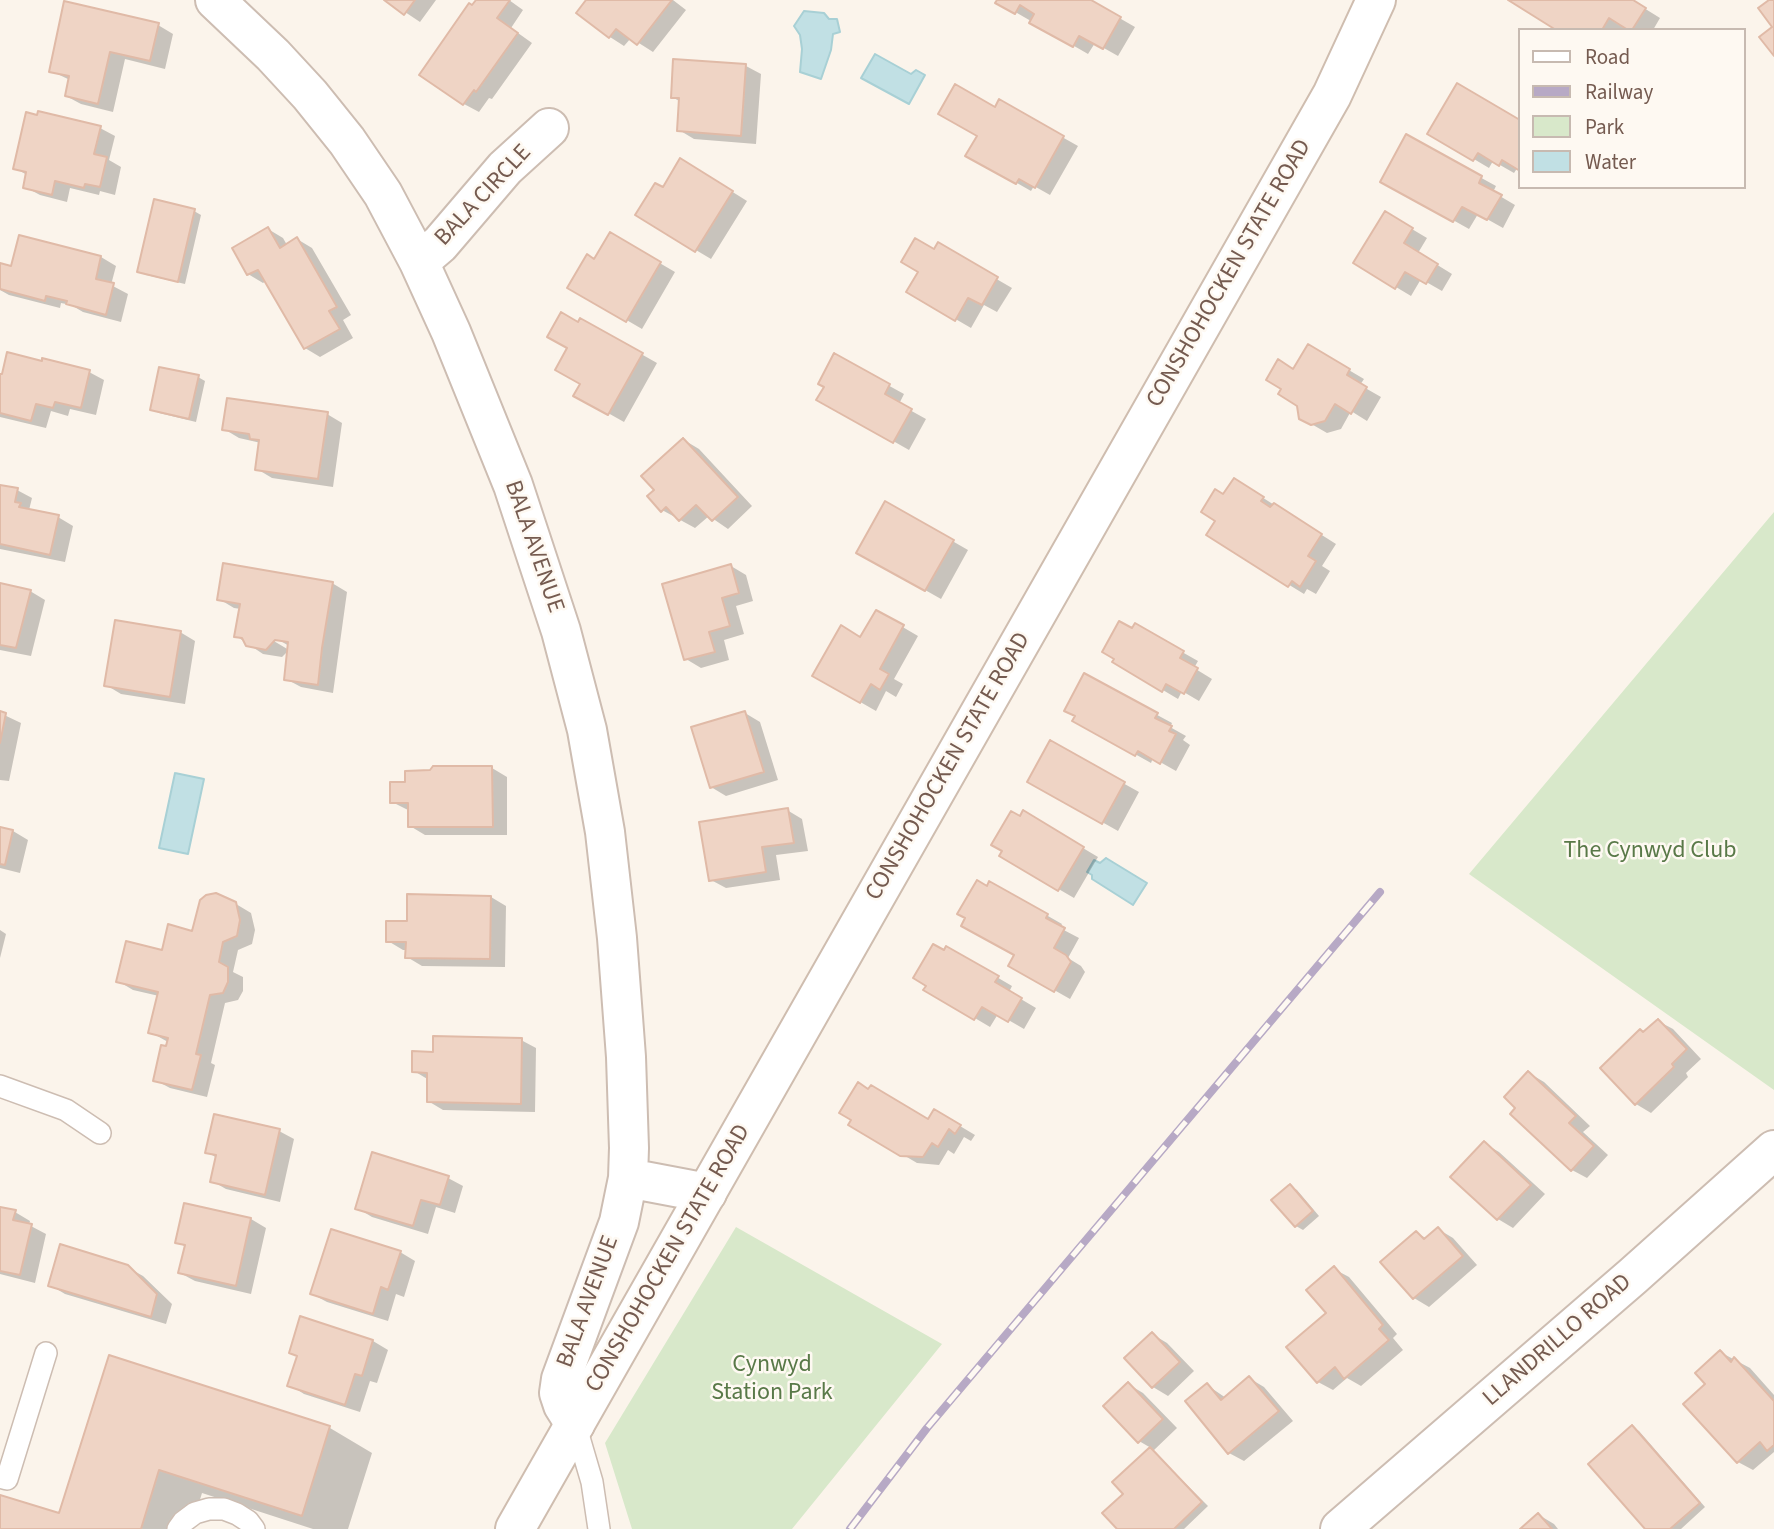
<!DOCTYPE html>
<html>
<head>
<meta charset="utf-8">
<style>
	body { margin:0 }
	#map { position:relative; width:1774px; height:1529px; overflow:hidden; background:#fbf4eb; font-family:"Source Sans 3",sans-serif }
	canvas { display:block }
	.legend { position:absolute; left:1518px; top:28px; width:228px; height:161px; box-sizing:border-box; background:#fef9f2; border:2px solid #c7bab1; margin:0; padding:9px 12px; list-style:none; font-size:21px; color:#755b50 }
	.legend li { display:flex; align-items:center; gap:14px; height:35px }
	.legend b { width:35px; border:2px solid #c7bab1 }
</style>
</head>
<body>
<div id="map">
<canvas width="1774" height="1529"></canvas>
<ul class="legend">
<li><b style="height:9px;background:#fff"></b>Road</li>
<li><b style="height:9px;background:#b7a9c5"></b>Railway</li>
<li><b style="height:19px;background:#d8e8ca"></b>Park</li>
<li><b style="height:19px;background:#c1e0e4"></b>Water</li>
</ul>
</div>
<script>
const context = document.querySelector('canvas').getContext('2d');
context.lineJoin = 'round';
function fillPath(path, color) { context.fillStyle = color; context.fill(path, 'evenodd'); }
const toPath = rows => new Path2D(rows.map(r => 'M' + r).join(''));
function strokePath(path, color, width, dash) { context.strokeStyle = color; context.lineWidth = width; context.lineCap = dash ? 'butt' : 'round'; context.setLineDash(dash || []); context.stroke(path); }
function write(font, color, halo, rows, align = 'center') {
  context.font = font + ' "Source Sans 3",sans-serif'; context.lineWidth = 5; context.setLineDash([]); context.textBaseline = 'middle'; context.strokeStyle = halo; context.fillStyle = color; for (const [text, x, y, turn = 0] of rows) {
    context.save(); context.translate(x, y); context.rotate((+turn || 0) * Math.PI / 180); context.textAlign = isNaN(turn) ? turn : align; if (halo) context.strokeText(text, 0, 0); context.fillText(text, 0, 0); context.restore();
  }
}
fillPath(toPath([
	[1774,512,1774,1090,1469,874],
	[736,1227,942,1344,792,1529,632,1529,605,1443]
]), '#d8e8ca');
const water = toPath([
	[804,11,824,13,829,19,837,19,840,32,833,34,831,50,821,79,800,72,802,49,800,35,794,26,804,11],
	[875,54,911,74,916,70,925,75,909,104,861,78,875,54],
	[175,773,204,779,188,854,159,848,175,773],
	[1106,858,1147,883,1133,905,1092,879,1092,875,1087,872,1094,860,1100,863,1106,858]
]);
fillPath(water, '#c1e0e4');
strokePath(water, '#a8d0d5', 2);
fillPath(toPath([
	[387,0,436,0,420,22],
	[478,0,509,0,523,10,511,28,532,43,492,99,489,98,479,112,464,104,473,7],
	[588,0,673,0,686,10,653,52,631,38,624,46,610,37],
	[999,0,1088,0,1135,27,1118,56,1095,43,1088,54,998,2],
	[1511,0,1631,0,1660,18,1653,30,1631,30,1624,26,1622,30,1560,30],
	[158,25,173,34,165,69,125,59,113,112,81,104,66,96,70,80,51,71],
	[746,66,761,74,756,144,694,139,679,130,681,102,672,97],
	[1458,86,1520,122,1520,169,1518,167,1514,173,1493,161,1489,168,1430,133],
	[1000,102,1078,146,1050,195,1034,186,1031,191,968,155],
	[100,128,115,136,109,160,121,167,115,195,100,191,99,195,70,188,67,202,40,195,25,187,27,175,15,168],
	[1407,137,1496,186,1493,192,1515,205,1503,228,1478,214,1469,229,1383,181],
	[696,169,747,201,711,259,637,215,663,190],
	[194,211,201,215,185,284,146,275,139,271],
	[1385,213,1427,238,1418,253,1452,274,1442,291,1421,279,1411,296,1356,263],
	[268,229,283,238,287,245,297,239,312,248,351,315,343,320,353,338,320,357,305,348,266,281,263,283,248,274],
	[610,234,675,272,642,329,570,287,595,261],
	[20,237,101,257,116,266,111,285,128,294,121,322,83,312,71,305,61,303,60,308,9,295,0,290,0,265,12,268],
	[938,245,1012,288,997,312,984,305,971,328,909,292],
	[581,320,657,363,624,422,576,395,582,383,578,324],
	[1308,346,1364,379,1360,385,1381,397,1367,421,1351,411,1341,429,1327,433,1301,418,1294,371],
	[835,356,904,394,899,404,926,419,909,450,819,399,826,386],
	[89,372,104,380,96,415,70,409,68,416,51,411,46,428,0,417,0,375],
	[198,377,205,381,196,422,159,413,152,409],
	[327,414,342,423,333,487,272,478,257,469,261,443,239,438,224,429],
	[684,440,699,449,752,506,728,529,709,516,695,528,662,510,656,490],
	[0,486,17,490,32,498,29,510,58,517,73,526,65,562,0,549],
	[1249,489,1336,544,1322,566,1330,571,1316,594,1307,589,1304,594,1208,535,1217,520,1224,496],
	[886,503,968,550,941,599,858,552],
	[225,565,332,583,347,592,333,693,301,687,286,679,289,650,289,646,269,634,267,637,289,650,282,657,263,654,236,636,241,609,234,608,219,599],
	[731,566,746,575,753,601,736,606,744,634,724,640,729,660,701,668,686,659],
	[0,584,30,591,45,600,31,656,0,650],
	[877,612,918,636,894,679,903,684,896,697,886,691,876,711,815,676,861,639],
	[1136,626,1198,661,1194,668,1212,679,1199,701,1182,691,1178,699,1114,661],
	[180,632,195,641,185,704,121,694,106,685],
	[1085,676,1172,723,1170,727,1186,736,1183,740,1190,745,1176,771,1153,758,1151,763,1074,720],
	[0,713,21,723,9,781,0,780],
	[745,713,760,722,778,780,726,796,711,787],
	[1051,743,1139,792,1118,831,1029,781],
	[492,768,507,777,507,835,425,835,410,826,410,811,392,802,407,784],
	[787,810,802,819,808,851,776,855,780,880,726,888,711,880],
	[1024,813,1098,857,1074,898,1002,856],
	[0,828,13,831,28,840,20,873,0,868],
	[990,883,1062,924,1060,928,1079,938,1068,958,1081,966,1085,972,1070,999,1010,965,1016,955,987,888],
	[491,897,506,906,505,967,422,966,407,957,407,950,403,950,388,941,408,923],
	[236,904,251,913,255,930,252,944,238,950,233,972,243,977,243,991,238,1000,225,1003,211,1063,215,1065,207,1097,170,1088,155,1080,168,1042,150,1032,159,996,133,990,118,981],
	[0,930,6,934,0,958],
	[947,948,1012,986,1009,992,1036,1008,1024,1029,998,1014,990,1027,926,989],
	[1658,1021,1673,1029,1701,1059,1686,1073,1688,1077,1651,1113,1636,1104,1644,1033],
	[521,1040,536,1048,535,1112,443,1110,428,1101,429,1080,414,1071,434,1054],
	[1529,1073,1544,1082,1590,1126,1583,1132,1608,1155,1587,1178,1572,1170,1518,1108],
	[869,1091,928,1121,935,1111,975,1135,971,1141,964,1137,954,1154,948,1150,939,1165,917,1163,851,1124],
	[279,1131,294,1139,280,1202,226,1189,212,1181,217,1158,207,1152],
	[1484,1143,1499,1152,1545,1194,1513,1228,1498,1219,1453,1177],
	[448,1178,463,1186,455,1213,436,1207,428,1234,372,1217,357,1208],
	[1290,1186,1297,1190,1319,1216,1303,1230,1296,1226],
	[0,1208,15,1212,30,1221,29,1225,46,1234,35,1283,0,1274],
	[251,1219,266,1228,251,1294,195,1281,180,1273,186,1247,177,1242],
	[1438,1229,1453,1238,1477,1265,1429,1307,1414,1298,1416,1233,1426,1238],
	[400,1252,415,1261,404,1297,396,1294,388,1321,327,1302,312,1294],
	[127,1267,143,1276,172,1304,166,1324,65,1294,50,1285],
	[1334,1269,1349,1277,1397,1334,1393,1338,1403,1350,1361,1386,1347,1378,1333,1390,1318,1382],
	[301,1319,373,1341,388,1350,377,1383,370,1381,360,1412,304,1394,290,1385,299,1357],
	[1152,1334,1167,1343,1194,1371,1168,1396,1153,1387],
	[1720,1352,1750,1368,1774,1395,1774,1452,1753,1470,1738,1462,1707,1384],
	[110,1358,330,1428,372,1453,348,1529,313,1529,202,1493,191,1529,0,1529,0,1497,60,1516],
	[1249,1378,1264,1387,1293,1421,1244,1461,1229,1453,1207,1385,1226,1398],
	[1128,1384,1143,1393,1177,1428,1153,1451,1208,1506,1184,1529,1119,1529,1126,1494,1114,1482,1151,1448,1139,1441],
	[1632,1427,1639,1431,1705,1507,1681,1529,1647,1529],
	[1539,1515,1554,1524,1558,1529,1523,1529]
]), '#0003');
const building = toPath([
	[384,0,415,0,404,15,384,0],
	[476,0,510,0,497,18,518,33,476,92,474,90,463,105,419,75,469,3,472,5,476,0],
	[586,0,672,0,637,45,616,29,609,38,576,13,586,0],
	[997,0,1091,0,1121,17,1103,49,1079,36,1073,47,1029,23,1034,14,1020,5,1015,14,995,3,997,0],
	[1508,0,1633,0,1646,8,1632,30,1628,30,1609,18,1602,30,1556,30,1508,0],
	[1769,0,1774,0,1774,56,1759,37,1772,27,1758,8,1769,0],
	[64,1,159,23,150,61,110,52,98,104,65,96,69,76,49,72,64,1],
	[673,59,746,64,741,136,677,131,679,98,671,98,673,59],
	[1457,83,1520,120,1520,171,1502,160,1499,166,1478,153,1473,161,1427,134,1457,83],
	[955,84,995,107,999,99,1064,136,1035,188,1019,179,1016,184,965,156,977,136,938,114,955,84],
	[38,111,101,126,94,154,107,157,100,187,85,184,84,188,55,181,52,195,23,188,26,172,13,169,26,112,37,115,38,111],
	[1406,134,1482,176,1479,183,1502,195,1487,220,1462,207,1453,222,1380,182,1406,134],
	[680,158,733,191,695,252,635,215,655,183,663,187,680,158],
	[154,199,195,209,178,282,137,272,154,199],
	[1385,211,1413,228,1404,243,1438,264,1426,284,1405,272,1395,289,1353,263,1385,211],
	[268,227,280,248,297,237,337,307,329,311,340,329,304,349,258,270,247,275,232,248,268,227],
	[610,232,661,262,626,322,567,288,587,254,594,259,610,232],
	[19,235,101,256,96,279,114,283,106,315,66,304,67,301,46,296,45,301,0,289,0,263,11,266,19,235],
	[915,238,934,249,938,242,998,277,982,305,968,298,955,321,906,292,918,272,901,262,915,238],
	[561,312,578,322,580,318,643,353,608,415,573,396,580,384,555,370,567,348,547,337,561,312],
	[1308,344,1350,369,1347,375,1367,387,1351,414,1335,404,1325,421,1311,425,1299,419,1297,406,1278,394,1281,389,1266,380,1278,359,1293,369,1308,344],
	[7,352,42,361,42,358,90,370,81,408,55,402,53,408,36,404,31,421,0,413,0,374,2,374,7,352],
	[834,353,890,384,885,394,912,409,893,443,816,400,824,387,818,384,834,353],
	[159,367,199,375,189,419,150,410,159,367],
	[227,398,328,412,318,479,255,470,259,440,250,439,249,434,222,430,227,398],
	[683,438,738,497,712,521,696,505,679,521,666,507,661,512,647,496,654,490,641,476,683,438],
	[1234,478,1264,497,1261,501,1270,507,1274,503,1322,534,1308,556,1316,561,1300,587,1292,581,1288,587,1206,535,1215,521,1201,512,1215,489,1223,494,1234,478],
	[0,485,18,488,15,502,21,503,19,507,59,515,50,555,0,544,0,485],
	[885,501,954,540,925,591,856,553,885,501],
	[223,563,333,582,322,648,318,685,284,680,288,642,275,640,266,650,246,646,242,638,234,637,240,604,217,600,223,563],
	[731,564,739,593,722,598,730,626,709,632,715,652,684,660,662,584,731,564],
	[0,583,31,590,16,648,0,645,0,583],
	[876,610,904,625,880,669,889,674,880,690,871,684,860,703,812,676,841,625,860,637,876,610],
	[115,620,181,631,170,697,104,686,115,620],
	[1119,621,1132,628,1135,623,1184,651,1180,658,1198,668,1184,694,1166,684,1162,692,1112,662,1114,659,1102,652,1119,621],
	[1084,673,1158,713,1155,718,1172,726,1169,731,1176,734,1160,764,1138,751,1135,756,1072,721,1075,716,1064,711,1084,673],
	[0,711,6,713,0,743,0,711],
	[745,711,764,772,710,788,691,727,745,711],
	[1050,740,1125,782,1102,824,1027,782,1050,740],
	[433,766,492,766,493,827,408,827,408,803,390,803,390,782,405,782,405,771,430,770,433,766],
	[788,808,794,843,762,847,766,872,709,881,699,822,788,808],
	[1023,810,1084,847,1058,891,999,856,1002,851,991,845,1011,811,1020,816,1023,810],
	[0,827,13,830,5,865,0,864,0,827],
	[977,880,987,886,989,881,1048,914,1046,918,1065,928,1054,948,1066,955,1071,962,1054,992,1008,966,1014,955,961,926,965,918,957,914,977,880],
	[216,893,236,902,240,920,237,936,223,942,219,962,228,967,228,982,223,993,210,995,196,1054,201,1055,192,1090,153,1081,161,1045,166,1046,168,1038,148,1033,158,992,116,982,126,941,162,950,168,924,192,931,200,900,206,895,216,893],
	[407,894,491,896,490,959,405,958,406,942,386,942,386,921,407,921,407,894],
	[933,944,944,950,946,946,999,976,995,982,1022,998,1008,1022,982,1007,974,1020,923,990,926,986,913,978,933,944],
	[1658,1019,1687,1049,1672,1064,1674,1067,1635,1105,1600,1068,1640,1029,1643,1032,1658,1019],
	[433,1036,522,1038,521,1104,427,1102,427,1073,412,1072,412,1051,433,1052,433,1036],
	[1528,1071,1576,1116,1569,1123,1594,1146,1571,1171,1510,1114,1515,1108,1504,1097,1528,1071],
	[858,1082,868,1089,871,1085,928,1119,934,1109,961,1125,955,1134,949,1129,938,1147,932,1143,923,1157,900,1156,848,1125,851,1120,839,1113,858,1082],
	[214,1114,280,1129,265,1195,210,1182,216,1155,205,1153,214,1114],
	[1484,1141,1531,1185,1497,1220,1450,1177,1484,1141],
	[372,1152,449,1176,440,1205,421,1200,413,1226,355,1209,372,1152],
	[1290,1184,1313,1211,1295,1227,1271,1200,1290,1184],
	[184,1203,251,1218,236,1286,178,1273,185,1245,175,1243,184,1203],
	[0,1207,16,1210,13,1220,32,1224,20,1275,0,1271,0,1207],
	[1438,1227,1463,1256,1413,1299,1380,1262,1416,1231,1424,1239,1438,1227],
	[331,1229,401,1251,388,1290,381,1287,373,1314,310,1294,331,1229],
	[60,1244,128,1265,157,1294,151,1317,48,1286,60,1244],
	[1334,1266,1383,1325,1379,1329,1389,1340,1344,1379,1335,1367,1317,1383,1286,1347,1326,1313,1306,1290,1334,1266],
	[300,1316,373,1340,362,1376,355,1374,345,1405,287,1386,297,1356,289,1353,300,1316],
	[1152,1332,1180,1362,1152,1388,1124,1358,1152,1332],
	[1720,1350,1731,1362,1734,1357,1774,1401,1774,1445,1767,1451,1760,1442,1737,1463,1683,1404,1705,1384,1695,1373,1720,1350],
	[109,1355,330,1426,302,1516,159,1470,141,1529,0,1529,0,1495,59,1513,109,1355],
	[1249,1376,1279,1411,1228,1454,1185,1401,1207,1383,1221,1400,1249,1376],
	[1128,1382,1163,1419,1138,1443,1103,1406,1128,1382],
	[1632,1425,1700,1503,1670,1529,1645,1529,1588,1464,1632,1425],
	[1150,1447,1202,1502,1174,1529,1117,1529,1102,1513,1123,1494,1112,1482,1150,1447],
	[1538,1513,1552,1529,1520,1529,1538,1513]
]);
fillPath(building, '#efd4c5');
strokePath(building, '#e0baa7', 2);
const lane = toPath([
	[0,1086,66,1110,100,1133],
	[575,1424,592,1482,599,1529],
	[0,1477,7,1479,46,1353],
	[178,1529,183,1522,195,1513,209,1509,224,1509,237,1514,248,1521,254,1529]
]);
const street = toPath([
	[215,0,273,55,310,95,347,141,383,194,419,262,451,332,513,485,561,631,587,730,605,832,617,938,626,1057,629,1148,628,1178,619,1222,561,1379,559,1393,563,1405,575,1424],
	[419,262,440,244,505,168,549,128],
	[628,1178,707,1193],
	[1340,1529,1633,1276,1774,1150]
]);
const secondary = toPath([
	[515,1529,1332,95,1376,0]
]);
strokePath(lane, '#cdbdb2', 24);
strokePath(street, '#cdbdb2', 42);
strokePath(secondary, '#cfbdaf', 42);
strokePath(lane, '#fff', 21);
strokePath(street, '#fff', 38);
strokePath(secondary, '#fff', 38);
const rail = toPath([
	[850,1529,927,1428,1380,892]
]);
strokePath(rail, '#b7a9c5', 8);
strokePath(rail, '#fef9f2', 5, [16]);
write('24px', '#755b50', '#fef9f2', [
	["BALA CIRCLE",484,196,-47],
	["CONSHOHOCKEN STATE ROAD",1230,274,-60],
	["BALA AVENUE",533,547,71],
	["CONSHOHOCKEN STATE ROAD",949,767,-60],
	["CONSHOHOCKEN STATE ROAD",669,1259,-60],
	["BALA AVENUE",589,1302,-70],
	["LLANDRILLO ROAD",1558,1341,-41]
]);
write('24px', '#597948', '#fef9f2', [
	["The Cynwyd Club",1650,852],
	["Cynwyd",772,1366],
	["Station Park",772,1394]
]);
</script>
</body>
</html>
